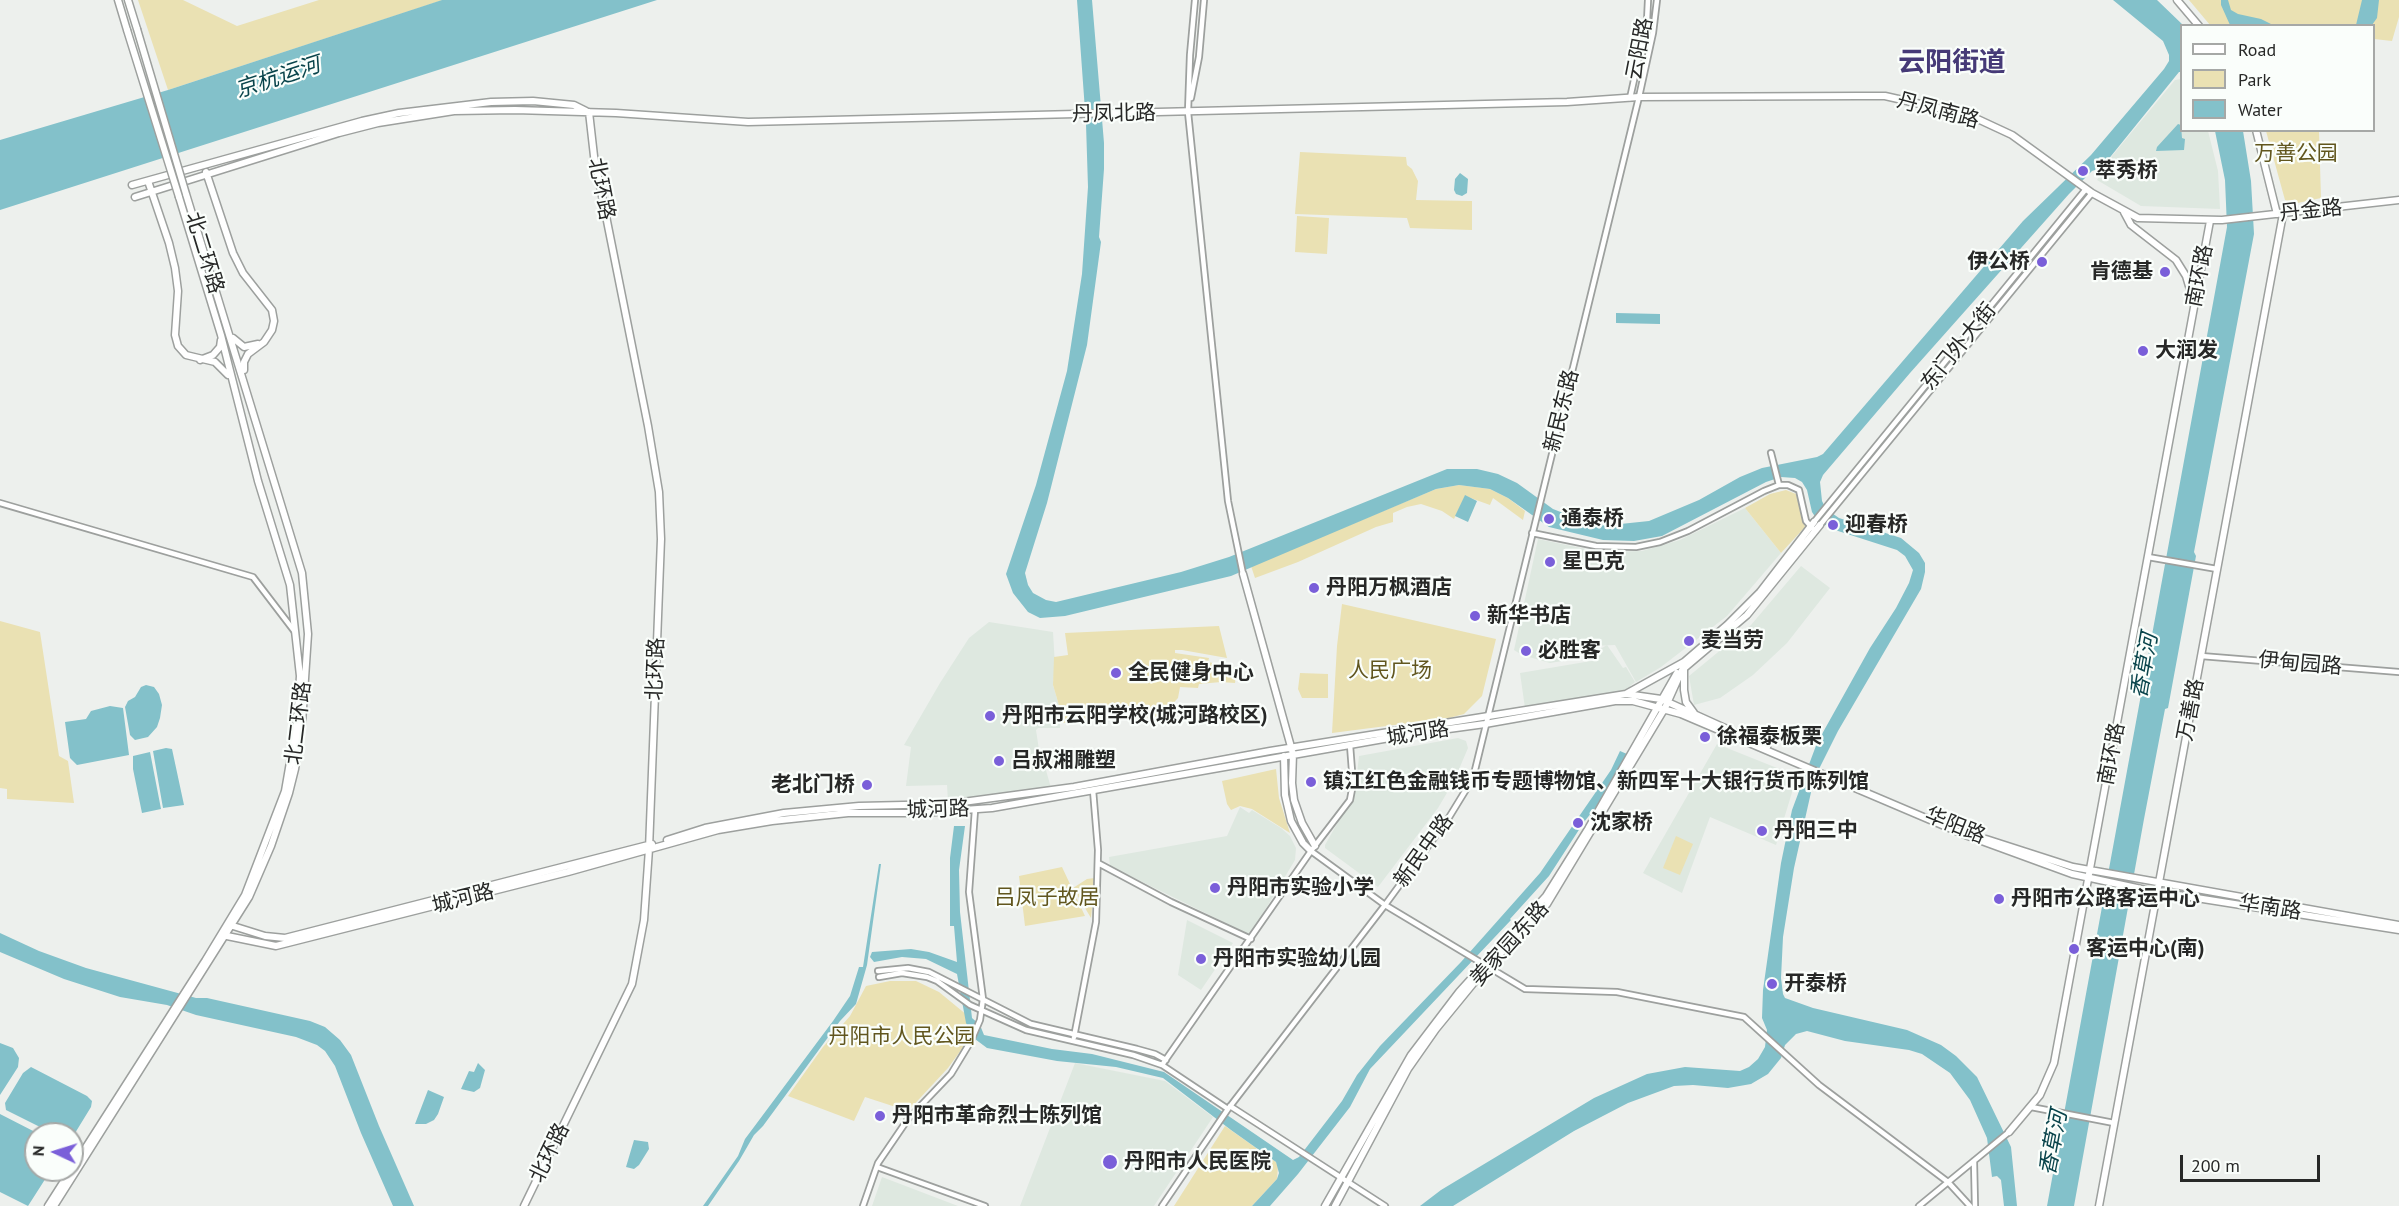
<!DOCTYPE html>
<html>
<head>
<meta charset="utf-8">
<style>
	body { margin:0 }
	#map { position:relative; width:2399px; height:1206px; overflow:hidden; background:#edf0ed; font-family:"PT Sans",sans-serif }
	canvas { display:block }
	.legend { position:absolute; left:2180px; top:24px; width:195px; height:108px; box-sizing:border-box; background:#fafefb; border:2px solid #a6a8a6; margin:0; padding:8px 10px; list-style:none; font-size:18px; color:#272827 }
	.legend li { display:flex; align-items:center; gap:12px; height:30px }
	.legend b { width:30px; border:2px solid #a6a8a6 }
	.north { position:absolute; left:24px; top:1122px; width:60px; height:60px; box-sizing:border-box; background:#fafefb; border:2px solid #a6a8a6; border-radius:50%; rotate:274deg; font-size:16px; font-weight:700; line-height:24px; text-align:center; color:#272827 }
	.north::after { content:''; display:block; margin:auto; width:21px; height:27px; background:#7a5fd9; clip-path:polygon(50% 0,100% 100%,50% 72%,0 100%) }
	.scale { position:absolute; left:2180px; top:1155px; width:140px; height:27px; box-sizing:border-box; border:3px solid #272827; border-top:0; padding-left:8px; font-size:18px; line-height:21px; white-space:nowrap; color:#272827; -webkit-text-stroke:4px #fafefb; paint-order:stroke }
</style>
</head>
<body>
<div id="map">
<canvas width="2399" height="1206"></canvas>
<ul class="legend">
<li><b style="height:8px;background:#fff"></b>Road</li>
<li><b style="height:16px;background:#eae1b3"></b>Park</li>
<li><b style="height:16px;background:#83c1ca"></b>Water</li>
</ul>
<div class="north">N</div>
<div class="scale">200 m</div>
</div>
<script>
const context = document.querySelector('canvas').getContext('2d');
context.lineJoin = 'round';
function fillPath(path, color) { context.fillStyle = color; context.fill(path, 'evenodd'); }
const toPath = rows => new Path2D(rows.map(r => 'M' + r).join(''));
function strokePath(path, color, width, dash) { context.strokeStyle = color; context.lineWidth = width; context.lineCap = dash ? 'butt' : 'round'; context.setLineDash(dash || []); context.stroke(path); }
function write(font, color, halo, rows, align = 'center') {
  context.font = font + ' "PT Sans","Noto Sans SC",sans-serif'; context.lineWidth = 4.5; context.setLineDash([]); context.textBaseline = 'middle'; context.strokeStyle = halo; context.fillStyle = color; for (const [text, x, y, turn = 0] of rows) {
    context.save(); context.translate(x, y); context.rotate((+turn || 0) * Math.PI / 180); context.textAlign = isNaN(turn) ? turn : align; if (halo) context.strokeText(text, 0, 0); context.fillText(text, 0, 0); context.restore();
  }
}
fillPath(toPath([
	[2181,79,2182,130,2208,131,2218,171,2220,209,2141,206,2097,180,2099,177,2097,174,2175,80],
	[1745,508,1781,553,1727,616,1661,667,1636,682,1615,645,1587,646,1581,658,1550,663,1522,655,1514,650,1538,539,1600,552,1642,551,1680,540],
	[1801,566,1830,588,1787,643,1753,675,1720,698,1694,705,1689,676,1751,625],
	[989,622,1053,632,1055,666,1053,685,1060,709,1060,728,1038,728,1036,730,1041,763,1044,763,1051,788,948,801,947,785,906,786,911,747,904,745,940,683,969,638],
	[1607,645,1623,668,1626,667,1635,682,1630,686,1631,688,1622,692,1525,708,1520,673,1597,660,1595,652],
	[1458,738,1466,741,1468,748,1454,781,1438,808,1378,887,1325,848,1325,845,1355,792,1359,756],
	[1717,744,1797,776,1776,845,1710,817,1682,893,1643,873],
	[1240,807,1249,813,1252,810,1281,828,1290,836,1296,848,1295,860,1250,935,1110,866,1109,857,1227,836],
	[1187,920,1233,943,1201,990,1178,975],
	[1075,1063,1165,1081,1213,1117,1154,1206,1020,1206],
	[882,1177,958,1206,872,1206]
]), '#dee8e0');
fillPath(toPath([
	[138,0,183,0,237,26,319,0,443,0,168,90],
	[2189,0,2399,0,2399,17,2392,41,2374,39,2374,26,2210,25],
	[2266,131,2319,131,2321,198,2293,204,2285,200],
	[1300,152,1406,157,1407,165,1412,169,1418,181,1416,200,1472,201,1472,230,1410,228,1407,218,1295,214],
	[1297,216,1329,218,1327,254,1295,252],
	[1459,485,1490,489,1508,498,1525,511,1523,520,1493,498,1490,505,1465,496,1454,519,1442,511,1421,504,1407,507,1393,513,1393,522,1376,527,1298,562,1255,578,1251,566,1436,489],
	[1786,490,1796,494,1805,527,1781,553,1745,508,1770,494],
	[1342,604,1496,639,1482,696,1464,714,1449,718,1332,733,1337,646],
	[0,621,40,632,59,756,68,761,74,803,7,799,7,789,0,788],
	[1219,626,1227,658,1182,650,1175,650,1175,653,1209,658,1208,662,1237,668,1235,683,1221,682,1199,684,1198,688,1180,687,1178,698,1167,710,1168,716,1060,723,1060,709,1053,685,1054,657,1068,655,1065,633],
	[1300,673,1328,674,1328,698,1302,698,1298,689],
	[1276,769,1279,798,1290,833,1252,809,1240,806,1231,810,1227,804,1222,781],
	[1676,836,1693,844,1680,875,1663,868],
	[1062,867,1085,916,1025,926,1019,876],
	[1095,878,1091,918,1073,888,1087,879],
	[890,981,916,981,939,992,973,1020,964,1046,948,1068,908,1111,865,1097,854,1121,788,1096,823,1047,850,1016,866,986],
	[1225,1126,1276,1162,1278,1167,1277,1179,1252,1206,1174,1206]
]), '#eae1b3');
fillPath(toPath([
	[442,0,657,0,0,210,0,140,168,90],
	[1077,0,1092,0,1104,143,1104,169,1099,237,1101,242,1087,345,1047,503,1025,573,1028,585,1033,593,1046,600,1056,602,1181,572,1229,557,1447,469,1477,469,1498,474,1517,483,1553,509,1581,520,1611,525,1649,521,1699,500,1740,477,1762,468,1817,457,1823,454,2023,221,2091,155,2164,69,2169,61,2169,55,2163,41,2113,0,2157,0,2183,25,2181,72,2179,72,2107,161,2101,168,2092,171,2069,194,1910,373,1823,475,1820,482,1822,501,1826,509,1839,518,1901,538,1919,553,1925,563,1925,572,1921,589,1838,731,1814,779,1794,868,1783,937,1781,978,1783,994,1785,998,1813,1008,1907,1030,1941,1045,1956,1056,1977,1077,2011,1147,2017,1206,2004,1206,2001,1180,1997,1176,1992,1177,1987,1138,1970,1100,1950,1073,1922,1054,1909,1050,1845,1041,1807,1031,1796,1034,1785,1045,1781,1058,1768,1074,1751,1084,1728,1088,1693,1085,1674,1086,1628,1103,1574,1131,1453,1206,1420,1206,1441,1190,1594,1098,1647,1074,1685,1067,1740,1071,1749,1067,1758,1059,1765,1047,1767,1030,1762,1018,1763,990,1781,863,1792,810,1817,743,1870,648,1896,608,1909,583,1913,570,1905,556,1897,550,1835,530,1818,521,1812,512,1807,490,1802,482,1795,478,1781,477,1766,482,1662,536,1634,541,1603,540,1549,527,1508,498,1490,489,1459,485,1436,489,1231,576,1065,616,1040,618,1028,612,1013,593,1006,574,1036,485,1067,371,1082,274,1088,187,1086,124],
	[2221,0,2228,0,2231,10,2238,14,2261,19,2273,25,2230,25,2221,5],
	[2362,0,2379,0,2377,18,2372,25,2356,25],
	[2178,124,2181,125,2182,138,2185,139,2184,150,2156,151,2157,147],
	[2215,131,2243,131,2251,181,2254,234,2194,552,2196,556,2168,708,2165,709,2144,819,2074,1206,2047,1206,2227,227,2225,180],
	[1460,173,1468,179,1467,193,1462,196,1456,194,1454,190,1455,179],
	[1616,313,1660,314,1660,324,1616,323],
	[1465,495,1477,501,1468,522,1455,516],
	[146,685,154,687,159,694,162,705,160,718,157,727,148,737,135,740,130,735,125,707,128,701,135,697,141,687],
	[110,706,123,708,129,755,77,765,70,758,65,722,86,719,91,711],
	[166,748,172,749,184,805,163,808,153,751],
	[1620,751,1627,754,1619,771,1596,807,1584,822,1549,876,1510,919,1511,920,1370,1069,1350,1107,1298,1174,1270,1206,1252,1206,1277,1179,1279,1173,1276,1162,1231,1130,1163,1078,1116,1067,1057,1061,987,1048,975,1039,966,1023,957,974,926,959,902,957,874,962,870,957,872,952,911,949,929,952,957,962,954,926,950,926,950,858,954,826,965,826,959,870,960,912,972,1018,980,1025,984,1035,1052,1049,1092,1054,1164,1072,1293,1160,1299,1157,1342,1101,1357,1075,1380,1046,1461,962,1540,873,1611,770],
	[150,752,161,809,142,813,133,769,133,756],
	[879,864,881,864,867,965,856,1004,840,1021,763,1126,754,1135,739,1161,708,1206,703,1206,738,1156,745,1139,833,1021,850,996,859,967,863,967],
	[0,933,39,951,86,968,196,998,207,998,310,1021,325,1027,340,1040,351,1055,379,1126,414,1206,393,1206,361,1133,335,1066,325,1051,317,1045,296,1037,196,1015,167,1005,120,997,64,979,0,952],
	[0,1043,13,1048,19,1058,18,1067,0,1095],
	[478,1063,485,1070,480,1088,474,1092,461,1089,469,1071,474,1072],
	[31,1067,87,1096,92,1101,91,1107,72,1138,72,1134,57,1134,48,1131,6,1110,5,1103,23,1073],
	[428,1090,444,1097,438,1114,434,1120,426,1124,415,1124],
	[0,1114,39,1134,36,1134,36,1170,51,1170,28,1206,0,1192],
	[634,1140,648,1142,649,1149,639,1165,634,1169,626,1167]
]), '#83c1ca');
const minor = toPath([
	[1195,0,1190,55,1188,112,1228,501,1243,574],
	[1191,98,1199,57,1204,0],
	[1630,98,1647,21,1648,0],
	[1771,453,1779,485,1788,485,1799,490,1806,521,1815,531],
	[0,503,253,577,295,632],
	[1814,522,2086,189],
	[1820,525,2092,193],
	[1532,533,1596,546,1636,547,1660,542,1688,531,1764,491,1779,485],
	[2148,557,2217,569],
	[2201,656,2399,672],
	[1311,851,1385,905,1525,989,1617,992,1744,1017,1819,1085,1948,1182,1970,1206],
	[1098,863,1171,902,1251,939],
	[878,971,908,968,929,972,1031,1024,1137,1049,1155,1054,1166,1060],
	[879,977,902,973,927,977,937,981,970,1005,1026,1030,1133,1055,1162,1065,1228,1109],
	[1074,1037,1096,922,1098,850,1093,790],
	[1162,1065,1311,851,1350,800,1353,784,1350,745],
	[1230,1106,1385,1206],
	[2031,1107,2114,1123],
	[1974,1161,1975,1206],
	[877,1167,985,1206],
	[863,1206,878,1163,908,1119,951,1074,971,1041,980,1020,983,999,969,892,975,810],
	[1162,1206,1228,1109,1385,905,1448,819,1467,788,1475,770,1639,97,1653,33,1657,0],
	[1919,1206,2009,1132]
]);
const major = toPath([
	[118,0,127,30],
	[128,0,137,29],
	[2177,0,2199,26],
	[2256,130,2277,214],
	[206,172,233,253,243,273,272,310,274,321,272,330,264,342,248,354,244,362,244,370],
	[148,181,169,243,175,268,178,291,175,335,178,346,186,355,215,362,228,375],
	[132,185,362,121,399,113,491,102,533,101,574,105,586,111],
	[135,197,339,133,378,123,454,111,515,110,616,113,748,122,1567,102,1639,97,1857,96,1885,96,1969,115,2012,135,2092,193,2138,218,2222,220,2399,200],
	[2124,212,2131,225,2176,260,2186,276,2194,303],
	[233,338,244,347,258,344],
	[200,360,213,355,220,347,221,340],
	[1243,574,1293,754,1292,783,1294,800,1302,823,1315,846],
	[1684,669,1684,690,1686,702,1694,713],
	[1626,694,1661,699,1767,747],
	[1284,756,1285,795,1291,821,1303,843,1311,851],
	[1986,839,2073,867,2399,925],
	[667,840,705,828,784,813,859,806,948,804,1074,787,1270,751,1626,694,1684,662,1727,625,1760,592,1814,522],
	[233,926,265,936,285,938,652,844],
	[227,936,276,946,568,872,718,830,772,821,848,813,921,813,992,808,1412,734,1485,724,1615,701,1633,701,1681,714,1968,836,2072,874,2146,890,2399,930],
	[2009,1132,2040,1095,2054,1063,2210,221],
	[72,1169,205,961,245,895,285,791,297,722,300,676,290,585,258,481,221,335,179,197],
	[48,1206,71,1170],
	[54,1206,249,897,271,846,289,793,295,769,302,723,308,634,302,573,186,194],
	[524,1206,632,984,644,920,649,849,661,539,659,492,648,426,594,156,589,112],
	[1325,1206,1411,1055,1459,992,1546,896,1588,829,1677,673],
	[1335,1206,1408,1069,1436,1029,1481,974,1547,904,1665,708,1682,670,1747,615,1820,525],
	[2099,1206,2283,214]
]);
strokePath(minor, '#9da09e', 8);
strokePath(major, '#9da09e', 9);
strokePath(minor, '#fff', 4.5);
strokePath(major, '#fff', 6);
const majorBridge = toPath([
	[137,29,186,194],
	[127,30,179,197]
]);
strokePath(majorBridge, '#9da09e', 9, []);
strokePath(majorBridge, '#fff', 6);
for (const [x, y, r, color] of [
	[2083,171,6,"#7a5fd9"],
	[2042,262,6,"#7a5fd9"],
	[2165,272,6,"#7a5fd9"],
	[2143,351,6,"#7a5fd9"],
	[1549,519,6,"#7a5fd9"],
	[1833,525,6,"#7a5fd9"],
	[1550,562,6,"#7a5fd9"],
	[1314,588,6,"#7a5fd9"],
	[1475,616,6,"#7a5fd9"],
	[1689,641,6,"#7a5fd9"],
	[1526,651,6,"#7a5fd9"],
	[1116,673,6,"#7a5fd9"],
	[990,716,6,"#7a5fd9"],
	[1705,737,6,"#7a5fd9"],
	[999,761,6,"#7a5fd9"],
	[1311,782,6,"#7a5fd9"],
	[867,785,6,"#7a5fd9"],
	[1578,823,6,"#7a5fd9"],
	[1762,831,6,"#7a5fd9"],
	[1215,888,6,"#7a5fd9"],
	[1999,899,6,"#7a5fd9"],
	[2074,949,6,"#7a5fd9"],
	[1201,959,6,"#7a5fd9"],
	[1772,984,6,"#7a5fd9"],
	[880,1116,6,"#7a5fd9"],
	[1110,1162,8,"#7a5fd9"]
]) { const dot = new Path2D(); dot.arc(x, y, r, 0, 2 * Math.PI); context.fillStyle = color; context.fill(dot); strokePath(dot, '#fafefb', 2); }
write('21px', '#272827', '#fafefb', [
	["云阳路",1640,49,-79],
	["丹凤南路",1938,111,15],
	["丹凤北路",1114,114,-1],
	["北环路",601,189,79],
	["丹金路",2311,211,-6],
	["北二环路",204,253,73],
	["南环路",2200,276,-79],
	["东门外大街",1959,347,-51],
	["新民东路",1562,411,-76],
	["伊甸园路",2300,664,5],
	["北环路",656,669,-88],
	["万善路",2191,710,-79],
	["北二环路",299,723,-83],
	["城河路",1418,734,-9],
	["南环路",2112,754,-79],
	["城河路",938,810,-2],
	["华阳路",1955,826,22],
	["新民中路",1424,851,-54],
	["城河路",463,899,-14],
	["华南路",2270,908,9],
	["姜家园东路",1510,944,-48],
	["北环路",550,1153,-64]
]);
write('21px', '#61561e', '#fafefb', [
	["万善公园",2296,154],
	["人民广场",1390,671],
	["吕凤子故居",1047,898],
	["丹阳市人民公园",902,1037]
]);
write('bold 21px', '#272827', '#fafefb', [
	["萃秀桥",2095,171],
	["伊公桥",2030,262,"right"],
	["肯德基",2153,272,"right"],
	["大润发",2155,351],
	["通泰桥",1561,519],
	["迎春桥",1845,525],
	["星巴克",1562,562],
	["丹阳万枫酒店",1326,588],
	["新华书店",1487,616],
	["麦当劳",1701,641],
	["必胜客",1538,651],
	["全民健身中心",1128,673],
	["丹阳市云阳学校(城河路校区)",1002,716],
	["徐福泰板栗",1717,737],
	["吕叔湘雕塑",1011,761],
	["镇江红色金融钱币专题博物馆、新四军十大银行货币陈列馆",1323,782],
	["老北门桥",855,785,"right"],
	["沈家桥",1590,823],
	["丹阳三中",1774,831],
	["丹阳市实验小学",1227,888],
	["丹阳市公路客运中心",2011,899],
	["客运中心(南)",2086,949],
	["丹阳市实验幼儿园",1213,959],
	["开泰桥",1784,984],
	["丹阳市革命烈士陈列馆",892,1116],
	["丹阳市人民医院",1124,1162]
], 'left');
write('italic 22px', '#09444b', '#fafefb', [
	["京杭运河",278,78,-18],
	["香草河",2145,666,-80],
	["香草河",2054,1143,-79]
]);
write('bold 27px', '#463a77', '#fafefb', [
	["云阳街道",1952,63]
]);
</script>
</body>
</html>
